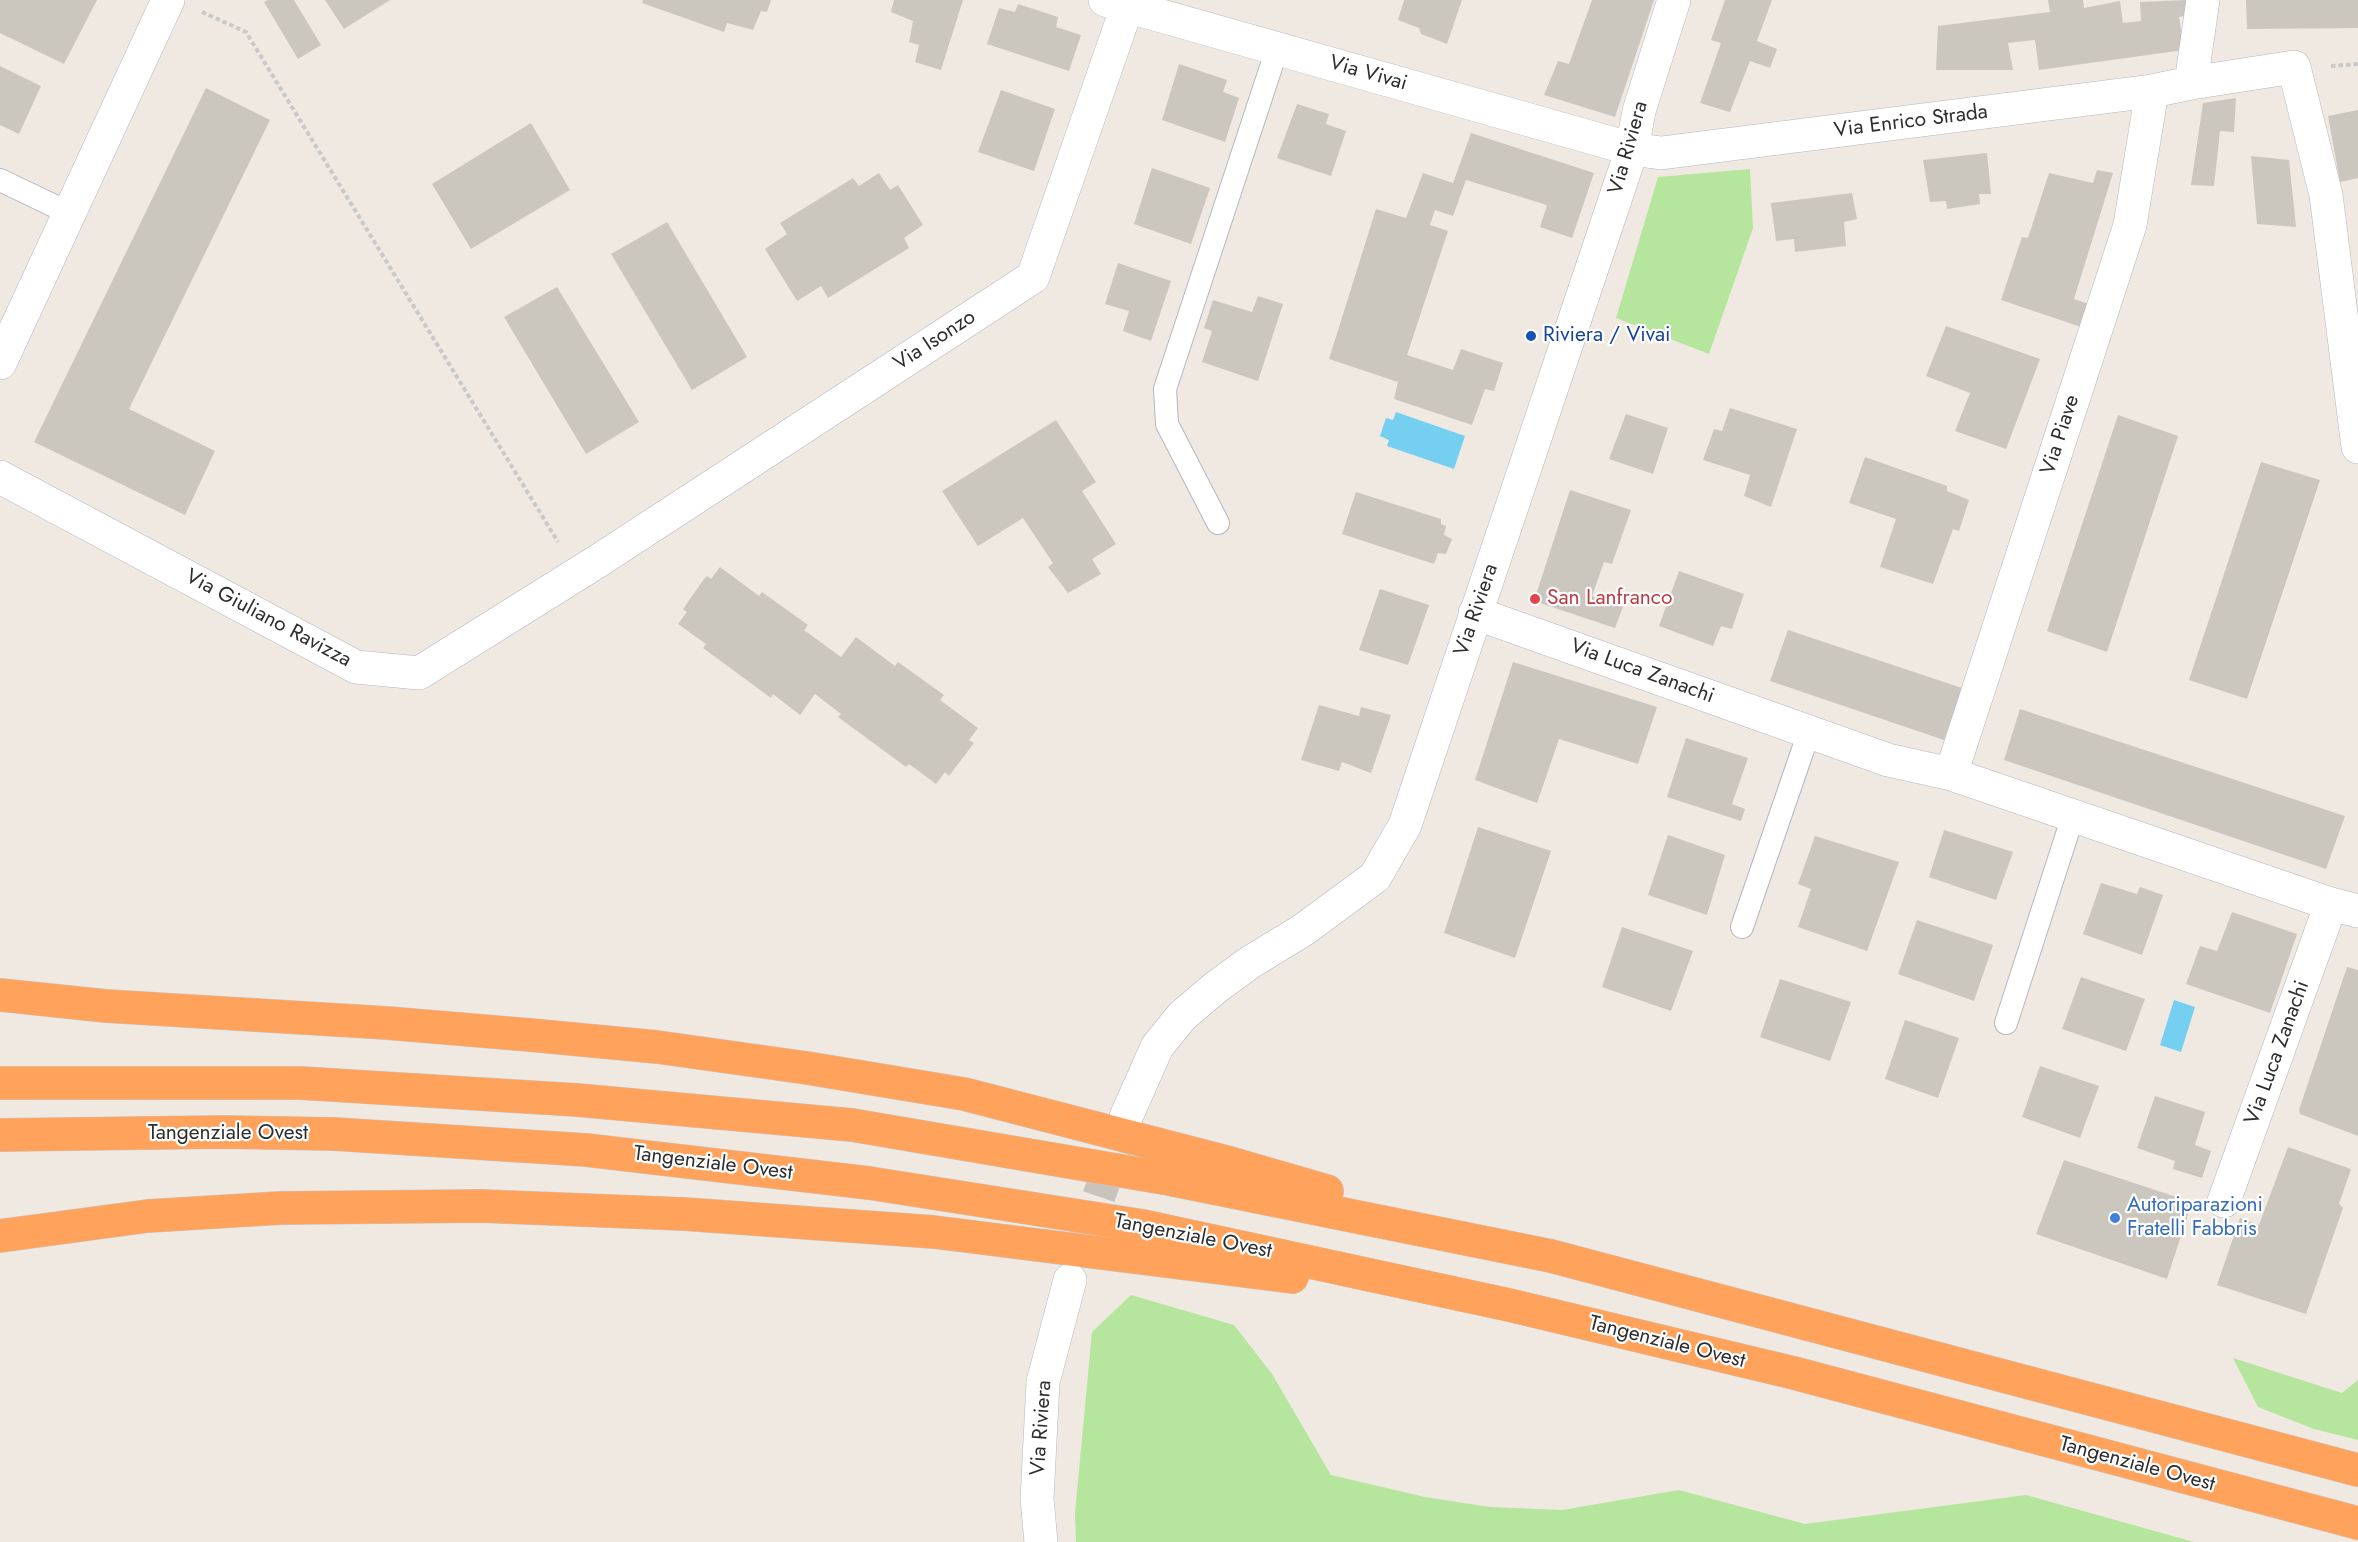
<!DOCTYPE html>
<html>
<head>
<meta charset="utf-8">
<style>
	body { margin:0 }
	canvas { display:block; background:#efe9e1 }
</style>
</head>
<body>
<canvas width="2358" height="1542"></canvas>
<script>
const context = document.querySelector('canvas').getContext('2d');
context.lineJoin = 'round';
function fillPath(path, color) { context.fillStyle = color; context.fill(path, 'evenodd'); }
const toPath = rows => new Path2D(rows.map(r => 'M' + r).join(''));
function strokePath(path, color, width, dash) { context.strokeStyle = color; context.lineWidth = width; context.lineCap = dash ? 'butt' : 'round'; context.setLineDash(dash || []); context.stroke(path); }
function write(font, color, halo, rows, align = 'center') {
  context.font = font + ' Jost,sans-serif'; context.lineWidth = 4.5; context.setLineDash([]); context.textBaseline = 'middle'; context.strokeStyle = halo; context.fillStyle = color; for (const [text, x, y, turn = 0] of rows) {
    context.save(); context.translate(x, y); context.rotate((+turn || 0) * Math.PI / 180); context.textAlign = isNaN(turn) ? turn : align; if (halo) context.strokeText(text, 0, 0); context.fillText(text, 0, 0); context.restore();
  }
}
fillPath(toPath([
	[1750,169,1753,228,1709,354,1616,318,1658,177],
	[1131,1295,1234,1325,1272,1374,1331,1475,1425,1497,1490,1507,1562,1510,1679,1490,1805,1524,2026,1495,2194,1542,1076,1542,1075,1513,1092,1332],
	[2233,1358,2342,1393,2358,1380,2358,1440,2314,1429,2258,1407]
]), '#b6e59e');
fillPath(toPath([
	[1396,412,1465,436,1454,469,1387,446,1389,440,1380,436,1386,418,1393,420],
	[2174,1000,2195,1007,2181,1052,2160,1045]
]), '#75cff0');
fillPath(toPath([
	[0,0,97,0,64,64,0,33],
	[268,0,294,0,321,45,298,59,264,2],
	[325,0,390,0,344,29],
	[643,0,771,0,767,12,761,11,753,30,727,23,724,32,642,3],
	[894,0,963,0,941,70,915,62,919,45,909,42,913,21,891,12],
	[1404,0,1462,0,1447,44,1421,34,1419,28,1398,20],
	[1592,0,1654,0,1615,117,1544,95,1558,61,1569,64],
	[1725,0,1772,0,1757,41,1777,49,1770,68,1750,61,1730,112,1700,103,1721,43,1711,40],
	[2048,0,2083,0,2084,8,2120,1,2123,23,2141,21,2140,2,2186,0,2188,15,2179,17,2184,50,2039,70,2035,40,2008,43,2013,70,1936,70,1938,26,2050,12],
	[2246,0,2358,0,2358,28,2247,29],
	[1018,4,1058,17,1056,27,1081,35,1069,71,987,44,999,8,1015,12],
	[1179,64,1227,80,1223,92,1239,98,1225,142,1162,120],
	[0,66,41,86,19,134,0,125],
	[206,88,270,120,129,409,215,451,185,515,34,442],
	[1001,90,1055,109,1034,171,978,152],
	[2236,98,2234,132,2220,131,2214,186,2191,185,2203,103],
	[1297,104,1329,114,1326,124,1346,131,1331,176,1277,158],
	[2358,110,2358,178,2340,182,2328,116],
	[531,123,570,190,471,249,432,184],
	[1471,133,1594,173,1572,238,1540,227,1547,205,1466,180,1453,216,1435,210,1430,225,1448,231,1407,355,1453,370,1461,349,1503,363,1494,391,1485,389,1472,425,1394,399,1398,382,1329,359,1376,209,1406,218,1423,173,1453,183],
	[1987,153,1991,194,1979,194,1980,204,1947,209,1946,201,1930,202,1923,160],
	[2251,156,2289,160,2296,227,2257,224],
	[1152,168,1210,188,1191,244,1134,224],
	[2097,170,2113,173,2074,299,2089,304,2081,327,2001,300,2022,237,2028,238,2030,232,2049,173,2093,183],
	[879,173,890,190,898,185,923,225,904,238,909,248,828,298,821,286,797,301,765,249,787,234,780,223,853,178,859,186],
	[1852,193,1857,219,1844,222,1846,246,1795,252,1794,239,1776,241,1771,203],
	[667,222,747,357,692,390,611,254],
	[1118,263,1171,281,1151,341,1123,331,1129,311,1105,304],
	[557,287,639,422,586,454,504,317],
	[1258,296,1283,304,1258,381,1202,362,1212,331,1204,328,1213,300,1252,312],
	[1946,326,2040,359,2006,449,1955,431,1970,393,1926,376],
	[1730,408,1797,429,1771,507,1744,496,1750,475,1703,460,1714,429,1722,431],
	[1626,414,1668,428,1653,474,1609,459],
	[2118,415,2178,436,2107,652,2047,631],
	[1056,420,1096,482,1082,491,1116,544,1092,559,1101,574,1068,593,1048,567,1053,563,1023,518,978,546,942,491],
	[1865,457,1947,486,1947,491,1969,500,1959,531,1953,529,1933,584,1880,567,1896,519,1849,503],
	[2261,462,2320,480,2247,699,2189,680],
	[1570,490,1631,510,1612,564,1604,562,1592,596,1623,607,1615,628,1534,601],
	[1356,492,1441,519,1441,524,1446,526,1444,535,1452,539,1446,554,1438,553,1434,564,1342,534],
	[720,567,759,596,762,592,808,625,804,630,841,657,856,637,895,666,898,662,944,695,940,700,978,728,969,740,974,743,949,776,945,772,936,784,909,764,906,767,838,717,841,714,815,694,800,715,773,694,771,698,703,648,706,644,678,624,687,612,683,609,704,579,707,576,711,579],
	[1679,571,1744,594,1732,629,1721,626,1713,646,1659,626],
	[1380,589,1429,605,1408,665,1359,650],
	[1788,630,1962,688,1944,740,1770,681],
	[1513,662,1657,707,1638,764,1559,739,1537,803,1475,780],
	[1319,705,1359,716,1361,707,1391,715,1371,773,1342,762,1339,771,1301,760],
	[2020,709,2345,816,2326,869,2004,760],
	[1686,738,1748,758,1732,804,1745,809,1741,821,1667,797],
	[1478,827,1551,851,1515,958,1444,933],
	[1944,830,2013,852,1996,900,1929,877],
	[1668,835,1725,855,1707,915,1648,895],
	[1815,836,1899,862,1867,951,1798,927,1811,889,1798,884],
	[2101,883,2137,894,2140,887,2163,895,2142,955,2083,934],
	[2232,912,2297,934,2270,1013,2186,984,2200,946,2217,951],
	[1917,920,1993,945,1974,1001,1898,974],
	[1622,927,1693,951,1671,1011,1602,987],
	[2347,967,2358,970,2358,1136,2300,1114,2299,1110],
	[2081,977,2145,999,2126,1051,2062,1029],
	[1780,979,1851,1002,1830,1061,1760,1037],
	[1905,1020,1959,1038,1938,1098,1885,1079],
	[2040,1066,2099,1086,2080,1138,2022,1117],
	[2155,1096,2205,1112,2195,1145,2211,1151,2202,1178,2173,1169,2175,1161,2137,1148],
	[2288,1147,2351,1169,2339,1204,2343,1208,2306,1314,2217,1285,2240,1218,2259,1225],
	[2064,1160,2192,1202,2167,1279,2036,1234]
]), '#cbc7bf');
strokePath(toPath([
	[1083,1243,1126,1117]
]), '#c8c4bd', 33, [33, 16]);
const lane = toPath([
	[0,180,69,213],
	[1218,523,1167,424,1165,389,1277,49],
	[1742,927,1809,732],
	[2006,1023,2073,816]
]);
const street = toPath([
	[1105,0,1632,149,1661,153,2152,91,2191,83,2294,67,2326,195,2358,447],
	[2191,83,2203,0],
	[0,363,168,0],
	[0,477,356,667,419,673,598,561,1033,277,1127,7],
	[1475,613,1888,760,1951,774,2331,904,2358,911],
	[1951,774,2130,225,2152,91],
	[2224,1201,2331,904]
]);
const secondary = toPath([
	[1126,1117,1157,1047,1182,1016,1215,988,1249,963,1303,930,1375,877,1405,825,1632,149,1639,111,1674,0],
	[1041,1542,1037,1499,1043,1382,1070,1280]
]);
const highway = toPath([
	[0,995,106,1006,387,1023,530,1035,657,1047,807,1068,964,1094,1230,1163,1327,1191],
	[0,1083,300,1083,577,1100,852,1125,1169,1179,1551,1256,2358,1470],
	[0,1135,222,1132,334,1134,586,1150,869,1183,1143,1226,1509,1305,1794,1373,2358,1523],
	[0,1236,148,1216,281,1208,481,1206,684,1214,934,1232,1292,1277]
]);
strokePath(lane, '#b4b7c1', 24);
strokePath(street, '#b4b7c1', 34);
strokePath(secondary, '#b4b7c1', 34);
strokePath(highway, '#c9c9c9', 34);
strokePath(toPath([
	[202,12,246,32,558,542],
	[2331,66,2358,64]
]), '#c9c9c9', 4, [4.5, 3]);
strokePath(lane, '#fff', 22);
strokePath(street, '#fff', 33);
strokePath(secondary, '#fff', 33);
strokePath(highway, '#ffa35c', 33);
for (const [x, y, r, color] of [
	[1531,336,6,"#1a4fb4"],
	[1535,599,6,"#e0444e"],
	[2115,1218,6,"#3f7fe0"]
]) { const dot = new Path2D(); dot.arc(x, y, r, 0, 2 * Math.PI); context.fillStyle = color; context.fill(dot); strokePath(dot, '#fff', 2); }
write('21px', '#2e2e2e', '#fff', [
	["Via Vivai",1368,74,16],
	["Via Enrico Strada",1911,122,-7],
	["Via Riviera",1629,148,-74],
	["Via Isonzo",935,341,-33],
	["Via Piave",2061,435,-72],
	["Via Riviera",1477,610,-71],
	["Via Giuliano Ravizza",268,619,28],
	["Via Luca Zanachi",1642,672,20],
	["Via Luca Zanachi",2278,1053,-70],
	["Tangenziale Ovest",228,1134],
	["Tangenziale Ovest",713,1164,7],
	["Tangenziale Ovest",1193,1237,11],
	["Tangenziale Ovest",1667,1343,14],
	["Via Riviera",1042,1428,-86],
	["Tangenziale Ovest",2137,1465,15]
]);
write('21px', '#164399', '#fff', [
	["Riviera / Vivai",1543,336]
], 'left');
write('21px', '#be3a42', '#fff', [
	["San Lanfranco",1547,599]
], 'left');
write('21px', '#366cbe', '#fff', [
	["Autoriparazioni",2127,1206],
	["Fratelli Fabbris",2127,1230]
], 'left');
</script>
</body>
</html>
